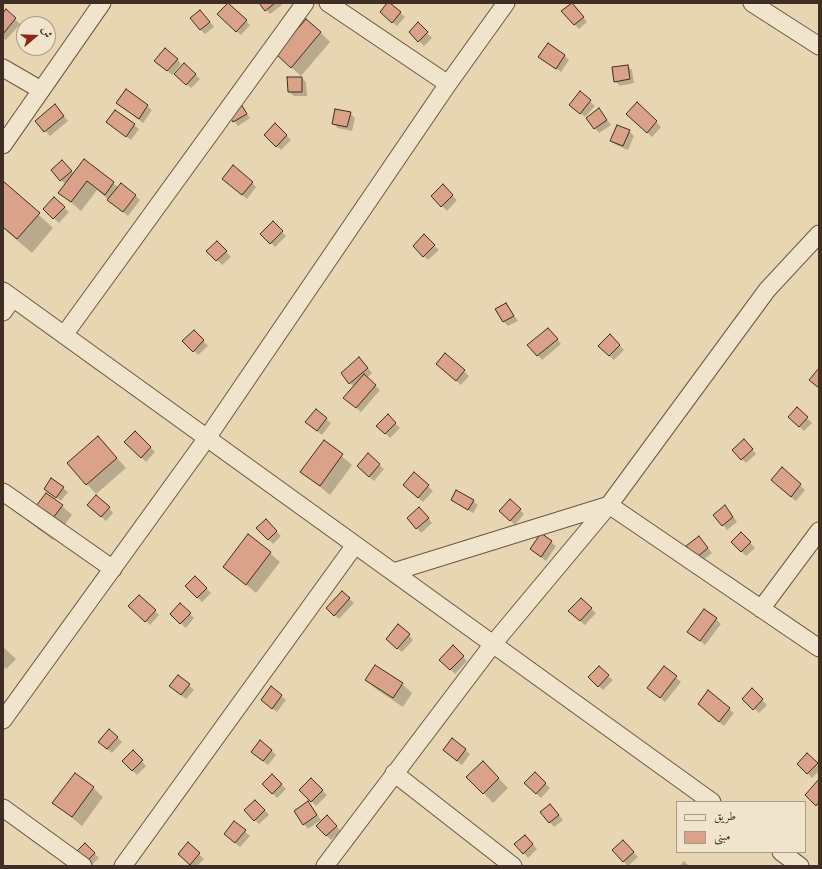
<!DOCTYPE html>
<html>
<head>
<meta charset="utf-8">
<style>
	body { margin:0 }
	#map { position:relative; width:822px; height:869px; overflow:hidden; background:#e8d5b2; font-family:"IM FELL Double Pica",Amiri,serif }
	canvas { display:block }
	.frame { position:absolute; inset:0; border:4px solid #402d23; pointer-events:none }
	.legend { position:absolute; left:676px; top:801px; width:130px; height:52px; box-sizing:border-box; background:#f0e4cd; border:1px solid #aa9b89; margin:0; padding:5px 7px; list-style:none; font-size:12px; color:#402d23 }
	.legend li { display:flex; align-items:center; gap:8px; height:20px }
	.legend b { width:20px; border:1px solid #aa9b89 }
	.north { position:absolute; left:16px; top:16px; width:40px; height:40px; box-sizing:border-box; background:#f0e4cd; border:1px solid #aa9b89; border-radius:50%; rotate:71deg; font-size:11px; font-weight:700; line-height:16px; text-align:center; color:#402d23 }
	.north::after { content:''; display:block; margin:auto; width:14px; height:18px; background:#8f2418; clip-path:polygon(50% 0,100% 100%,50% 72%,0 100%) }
</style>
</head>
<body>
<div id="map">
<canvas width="822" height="869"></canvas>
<div class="frame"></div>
<ul class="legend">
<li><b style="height:5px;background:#f0e4cd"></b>طريق</li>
<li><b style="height:11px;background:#daa289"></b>مبنى</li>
</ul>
<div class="north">ش</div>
</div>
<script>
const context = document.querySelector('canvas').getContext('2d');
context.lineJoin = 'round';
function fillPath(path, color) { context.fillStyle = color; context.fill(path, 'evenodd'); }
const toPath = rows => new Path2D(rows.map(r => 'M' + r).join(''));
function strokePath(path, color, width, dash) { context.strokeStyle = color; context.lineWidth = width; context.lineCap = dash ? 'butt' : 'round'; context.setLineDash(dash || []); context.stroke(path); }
fillPath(toPath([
	[260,3,280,3,282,5,270,14],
	[388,3,405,17,397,26,386,17],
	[576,8,587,22,579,29,563,12],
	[6,11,20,24,6,40,3,38,3,14],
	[218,14,246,21,250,25,241,35],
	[205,16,214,27,205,34,200,29],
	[418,24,432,38,424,46,410,32],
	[320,32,330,42,301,76,277,54],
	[565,56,569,60,561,72,540,57],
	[177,59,181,64,172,75,160,65],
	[627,66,632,70,634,83,620,86,615,81],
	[195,74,200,79,191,88,180,79],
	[302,78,306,82,307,96,294,96,289,92],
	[126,90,152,110,143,123,117,103],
	[580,93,595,106,585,117,575,109],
	[637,104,661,127,652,137,632,118],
	[240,105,250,118,238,126,228,113],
	[59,110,68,121,50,136,36,121],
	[599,110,611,125,599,133,587,118],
	[115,111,139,129,131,140,107,122],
	[350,113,355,118,352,131,338,128,333,123],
	[275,124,291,140,281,150,265,135],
	[629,131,634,136,628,150,616,145,611,141],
	[84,160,118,187,136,196,140,200,128,216,97,190,81,211,60,193,66,185,52,170,67,166,74,174],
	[3,182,53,228,32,253,3,228],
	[228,183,252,183,256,187,247,199],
	[443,186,457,200,447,211,432,196],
	[54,198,69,212,59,223,44,209],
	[273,223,286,236,275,247,262,234],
	[424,236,439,250,428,260,414,246],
	[217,242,231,257,222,265,208,251],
	[506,304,518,321,508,326,504,322],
	[194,331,208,346,198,355,184,341],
	[553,333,561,344,542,360,529,345],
	[610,335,624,350,614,360,599,346],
	[445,355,469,376,461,385,442,368],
	[364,363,372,373,367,378,380,390,361,412,349,402,354,387,342,373],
	[797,409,812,423,804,431,794,422],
	[388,416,400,428,390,438,378,426],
	[326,419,331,423,322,435,311,427],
	[135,433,155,452,146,462,130,447],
	[98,437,126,468,96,494,68,463],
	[324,441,352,465,330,495,302,472],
	[748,445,756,454,746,463,742,459],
	[368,455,384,469,374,481,362,471],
	[782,469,805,490,796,501,777,485],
	[414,474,433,491,423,502,409,490],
	[63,488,68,492,61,501,50,493],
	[20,492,37,506,62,506,72,515,53,540,37,528,13,501],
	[452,500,473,501,478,505,473,513],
	[510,500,524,514,515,525,500,511],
	[109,508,113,513,106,521,93,509],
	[729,511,737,522,727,530,723,525],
	[424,513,432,523,421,533,417,528],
	[266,520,281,536,273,544,257,528],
	[741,533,755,548,746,556,732,542],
	[541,535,556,546,546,561,531,549],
	[699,537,712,553,701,562,688,546],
	[270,553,280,562,256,593,225,567],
	[195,577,211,593,202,602,186,586],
	[342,592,354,603,339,619,327,608],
	[139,596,159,615,150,625,130,606],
	[180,604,194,618,186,628,171,614],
	[591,609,596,613,585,625,574,616],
	[716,619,721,624,705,645,688,631],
	[409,635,413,640,402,652,391,643],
	[3,647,16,659,6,669,3,666],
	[453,647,467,661,455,674,441,660],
	[665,668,681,682,665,702,649,688],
	[179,676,194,690,186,699,175,690],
	[608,676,613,680,603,690,589,677],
	[366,680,402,684,412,693,403,707,376,689],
	[271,688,286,700,277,712,267,704],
	[752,690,767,705,759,713,744,699],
	[708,692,734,713,724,726,703,708],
	[117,737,122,742,112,753,104,747],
	[452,739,470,754,462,765,448,754],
	[271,750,276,755,268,765,252,752],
	[133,752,146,766,137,775,123,761],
	[807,754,819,766,819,771,812,778,798,764],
	[483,762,508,788,493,803,468,777],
	[535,773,550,788,541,798,525,783],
	[272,775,286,789,277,798,263,784],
	[311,780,327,795,316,806,301,790],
	[93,788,103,797,82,826,54,803],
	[308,802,321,820,308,829,304,824],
	[260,805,269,815,259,824,245,810],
	[555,810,563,820,554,827,542,812],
	[327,817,341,831,331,840,326,835],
	[234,822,250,836,240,847,229,838],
	[529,840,537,849,528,858,516,844],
	[623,841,638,857,628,866,613,850],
	[85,844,99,858,91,866,86,866],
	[188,844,204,859,197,866,192,866,184,859],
	[684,861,689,866,680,866]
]), '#0003');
const building = toPath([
	[228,3,247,20,236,32,217,14,228,3],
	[259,3,275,3,265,11,259,3],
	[387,3,390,3,401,12,392,23,380,12,387,3],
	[572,3,584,17,574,25,561,11,572,3],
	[6,9,16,18,3,34,3,13,6,9],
	[200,10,210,22,200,30,190,18,200,10],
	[306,19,321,32,291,68,276,54,306,19],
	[418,22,428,32,418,42,409,32,418,22],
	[548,43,565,55,556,69,538,57,548,43],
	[165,48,178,59,167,71,154,61,165,48],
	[184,63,196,74,186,85,174,74,184,63],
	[628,65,630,79,614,82,612,67,628,65],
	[287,77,302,77,302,92,288,92,287,77],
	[126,89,148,105,139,119,116,103,126,89],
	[580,91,591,100,580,114,569,105,580,91],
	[637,102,657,121,647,133,626,114,637,102],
	[55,104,64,116,44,132,35,121,55,104],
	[241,104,247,114,233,122,227,112,241,104],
	[599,108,607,120,594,129,586,118,599,108],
	[335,109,351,112,347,127,332,124,335,109],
	[115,110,135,124,126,137,106,122,115,110],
	[275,123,287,135,276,147,264,135,275,123],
	[617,125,630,130,623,146,610,141,617,125],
	[84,159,114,182,105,195,87,181,71,202,58,193,84,159],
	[62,160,72,171,60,181,51,170,62,160],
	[233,165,253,182,242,195,222,179,233,165],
	[3,181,40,213,17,239,3,227,3,181],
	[121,183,136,195,123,212,107,200,121,183],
	[443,184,453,195,441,207,431,196,443,184],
	[54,197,65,207,53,219,43,209,54,197],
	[273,221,283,231,270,244,260,234,273,221],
	[424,234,435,245,423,257,413,246,424,234],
	[217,241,227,251,216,261,206,251,217,241],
	[506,303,514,316,503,322,495,309,506,303],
	[548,328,558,339,537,356,527,345,548,328],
	[194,330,204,340,193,352,182,341,194,330],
	[610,334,620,345,609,356,598,346,610,334],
	[445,353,465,370,456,381,436,364,445,353],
	[359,357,368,368,349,384,341,373,359,357],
	[819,368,819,388,809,380,819,368],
	[364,374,376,385,356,408,343,398,364,374],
	[797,407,808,417,799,427,788,417,797,407],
	[316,409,327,418,317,431,305,422,316,409],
	[388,414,396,423,385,434,376,426,388,414],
	[135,431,151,447,141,458,124,442,135,431],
	[98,436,117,458,86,485,67,463,98,436],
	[744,439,753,449,741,460,732,450,744,439],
	[324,440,343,454,320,486,300,472,324,440],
	[368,453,380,464,369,477,357,466,368,453],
	[782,467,801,484,791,497,771,480,782,467],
	[414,472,429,485,418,498,403,485,414,472],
	[51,478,64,487,56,498,44,489,51,478],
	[456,490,474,500,468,510,451,500,456,490],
	[46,493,63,505,43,531,26,519,46,493],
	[96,495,110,507,101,517,87,505,96,495],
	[510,499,521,509,510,521,499,511,510,499],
	[725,505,733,517,722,526,713,515,725,505],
	[419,507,429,518,416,529,407,518,419,507],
	[266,519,277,531,268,540,256,528,266,519],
	[741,532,751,542,741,552,731,542,741,532],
	[541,533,552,541,541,557,530,549,541,533],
	[248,534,271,552,246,585,223,567,248,534],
	[699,536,708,548,696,558,686,546,699,536],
	[195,576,207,588,197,598,185,586,195,576],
	[342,591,350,598,334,616,326,608,342,591],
	[139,595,156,610,145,622,128,606,139,595],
	[581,598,592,608,580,621,568,611,581,598],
	[180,603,191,613,180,624,170,614,180,603],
	[704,609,717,618,700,641,687,632,704,609],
	[398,624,410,634,397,649,386,639,398,624],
	[453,645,464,656,450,670,439,660,453,645],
	[375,665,403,683,393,698,365,680,375,665],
	[599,666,609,675,598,687,588,677,599,666],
	[664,666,677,676,660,698,647,688,664,666],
	[178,675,190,684,181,695,169,686,178,675],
	[271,686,282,695,272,709,261,700,271,686],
	[752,688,763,699,753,710,742,699,752,688],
	[708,690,730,708,719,722,698,704,708,690],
	[109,729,118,737,107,749,98,742,109,729],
	[452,738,466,749,457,761,443,750,452,738],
	[260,740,272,750,263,761,251,752,260,740],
	[133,750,143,760,132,771,122,761,133,750],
	[807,753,818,763,807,774,797,764,807,753],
	[483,761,499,778,483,794,466,777,483,761],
	[535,772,546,783,536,794,524,783,535,772],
	[75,773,94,787,72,817,52,803,75,773],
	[272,774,282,784,272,794,262,784,272,774],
	[311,778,323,790,311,802,299,790,311,778],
	[819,779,819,802,816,806,805,795,819,779],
	[255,800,265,810,254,821,244,810,255,800],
	[308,801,317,815,303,825,294,811,308,801],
	[550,804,559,815,549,823,540,812,550,804],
	[327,815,337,826,326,836,316,826,327,815],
	[234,821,246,830,235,843,224,834,234,821],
	[525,835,533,844,523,854,514,844,525,835],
	[623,840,634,852,623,862,612,850,623,840],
	[188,842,200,853,190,865,178,854,188,842],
	[85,843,95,853,83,865,74,854,85,843]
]);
fillPath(building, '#daa289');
strokePath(building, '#402d23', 1);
const street = toPath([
	[328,3,448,84],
	[752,3,819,46],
	[3,68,41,90],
	[3,145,102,3],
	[3,291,712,802],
	[3,312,13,298],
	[64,335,305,3],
	[3,492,113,569],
	[393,572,609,505,767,290,819,234],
	[761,609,819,531],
	[3,720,207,438,448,84,506,3],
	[394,773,513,866],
	[3,808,83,866],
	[781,852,800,866],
	[123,866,355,545],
	[325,866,493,644,609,505,819,648]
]);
strokePath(street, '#6a5747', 19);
strokePath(street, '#f0e4cd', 17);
</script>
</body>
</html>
